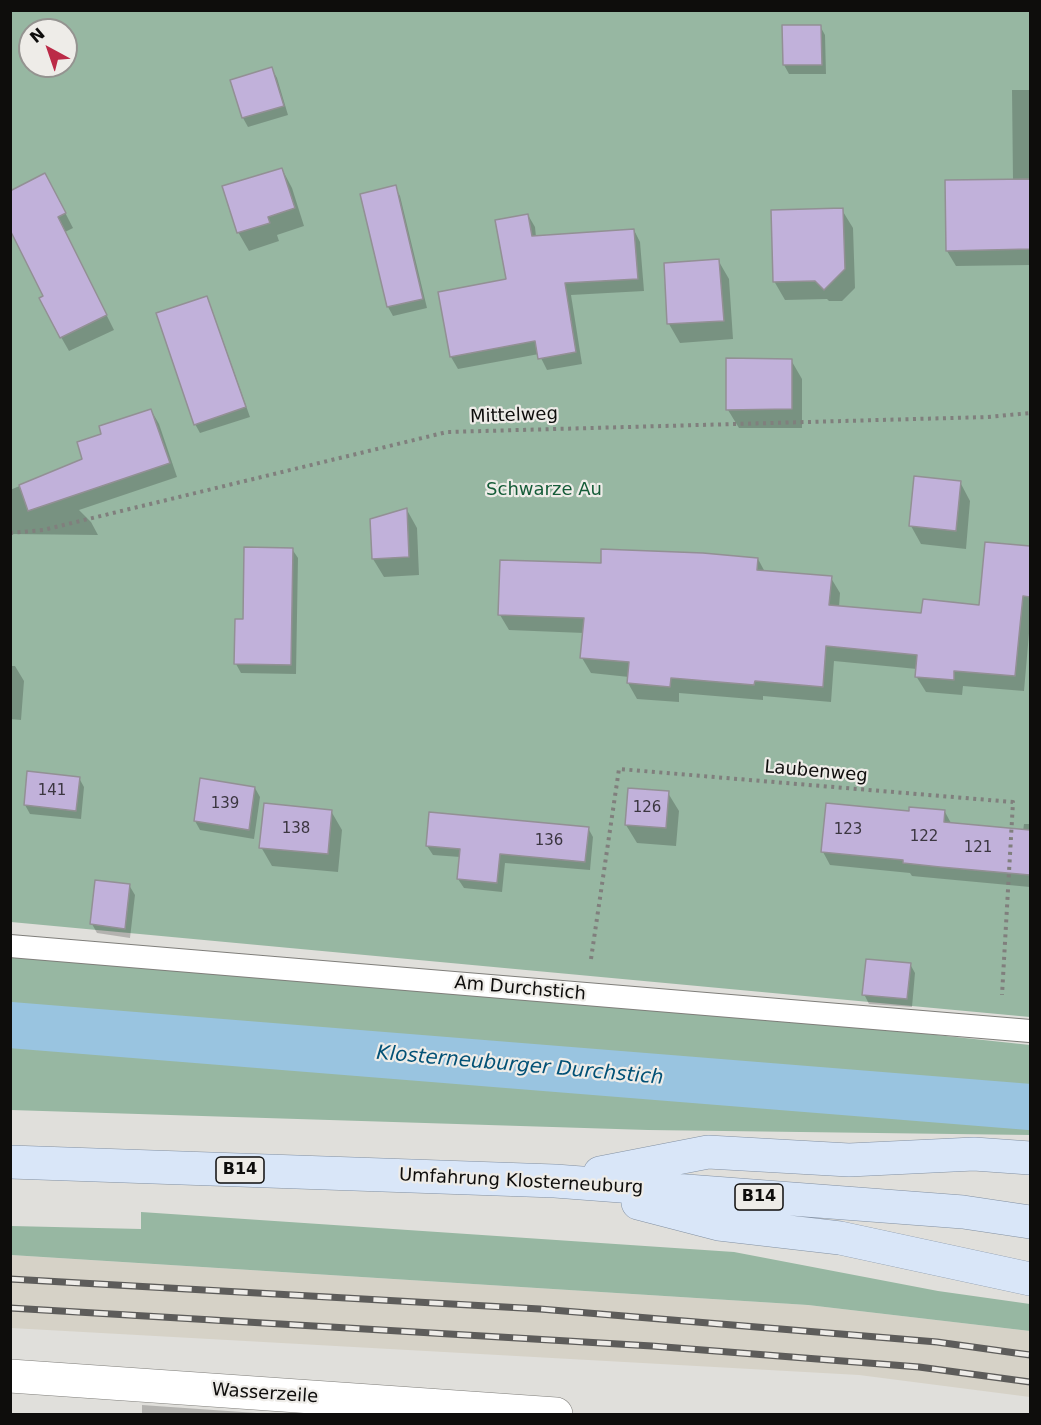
<!DOCTYPE html>
<html>
<head>
<meta charset="utf-8">
<style>
	body { margin:0 }
	#map { position:relative; width:1041px; height:1425px; overflow:hidden; background:#e0dfdb; font-family:"DejaVu Sans",sans-serif }
	canvas { display:block }
	.frame { position:absolute; inset:0; border:12px solid #0e0d0c; pointer-events:none }
	.north { position:absolute; left:18px; top:18px; width:60px; height:60px; box-sizing:border-box; background:#eeece8; border:2px solid #949390; border-radius:50%; rotate:320deg; font-size:16px; font-weight:700; line-height:24px; text-align:center; color:#0e0d0c }
	.north::after { content:''; display:block; margin:auto; width:21px; height:27px; background:#bb2a47; clip-path:polygon(50% 0,100% 100%,50% 72%,0 100%) }
</style>
</head>
<body>
<div id="map">
<canvas width="1041" height="1425"></canvas>
<div class="frame"></div>
<div class="north">N</div>
</div>
<script>
const context = document.querySelector('canvas').getContext('2d');
context.lineJoin = 'round';
function fillPath(path, color) { context.fillStyle = color; context.fill(path, 'evenodd'); }
const toPath = rows => new Path2D(rows.map(r => 'M' + r).join(''));
function strokePath(path, color, width, dash) { context.strokeStyle = color; context.lineWidth = width; context.lineCap = dash ? 'butt' : 'round'; context.setLineDash(dash || []); context.stroke(path); }
function write(font, color, halo, rows, align = 'center') {
  context.font = font + ' "DejaVu Sans",sans-serif'; context.lineWidth = 4.5; context.setLineDash([]); context.textBaseline = 'middle'; context.strokeStyle = halo; context.fillStyle = color; for (const [text, x, y, turn = 0] of rows) {
    context.save(); context.translate(x, y); context.rotate((+turn || 0) * Math.PI / 180); context.textAlign = isNaN(turn) ? turn : align; if (halo) context.strokeText(text, 0, 0); context.fillText(text, 0, 0); context.restore();
  }
}
fillPath(toPath([
	[10,1255,808,1305,1030,1331,1030,1397,859,1375,11,1328]
]), '#d6d2c7');
fillPath(toPath([
	[10,11,1030,11,1030,1017,11,922],
	[30,30,66,30,66,66,30,66],
	[10,936,1030,1045,1030,1135,648,1130,11,1110],
	[141,1212,734,1252,938,1291,1030,1304,1030,1331,808,1305,11,1255,11,1226,141,1229]
]), '#97b7a2');
fillPath(toPath([
	[820,26,825,35,826,74,789,74,784,65,783,27],
	[272,69,277,78,288,115,248,127,243,118],
	[1012,90,1030,90,1030,265,956,266,947,251,1013,181],
	[282,169,292,188,304,226,277,235,279,241,249,251,238,232],
	[395,187,400,196,427,308,393,316,388,307],
	[53,189,73,228,65,232,114,330,69,351,61,337,45,296],
	[842,210,853,228,855,288,842,301,829,301,827,299,785,300,774,281],
	[528,215,535,227,536,237,634,230,640,242,644,291,571,295,582,364,547,370,539,354,458,369,451,357,439,293,507,280],
	[718,260,729,279,733,339,680,343,669,324,665,264],
	[206,298,211,307,250,417,200,433,195,424],
	[791,360,802,379,802,428,739,428,728,410],
	[151,410,159,424,177,477,79,510,91,522,98,535,10,534,10,490,84,459],
	[960,482,970,501,966,549,921,544,911,526],
	[407,510,417,528,419,575,384,577,373,559],
	[986,544,1030,548,1030,622,1024,691,963,686,962,695,926,692,916,676,917,669,834,661,831,702,763,696,763,700,679,693,679,702,637,699,628,683,629,677,591,673,582,658,584,633,509,630,500,615,602,565,758,559,765,572,831,578,840,593,839,607,923,614,980,606],
	[292,549,298,558,296,674,241,673,236,664,245,621],
	[10,666,15,666,24,681,21,720,10,719],
	[29,773,79,778,84,787,81,819,30,814,25,805],
	[255,788,260,797,254,839,200,830,195,821],
	[668,793,679,811,676,846,637,843,626,825],
	[331,811,342,830,338,872,272,866,261,847],
	[910,812,945,812,952,825,1023,831,1024,824,1030,824,1030,887,912,876,910,873,830,865,823,852],
	[588,828,593,837,590,870,505,863,502,892,464,888,458,879,460,857,433,855,427,846],
	[129,885,135,895,130,938,97,933,92,924],
	[910,964,915,973,912,1007,869,1004,864,994],
	[142,1405,271,1414,142,1414]
]), '#0003');
strokePath(toPath([
	[10,1025,1030,1107]
]), '#99c4e0', 46);
const building = toPath([
	[782,25,821,25,822,65,783,65,782,25],
	[272,67,284,106,242,118,230,80,272,67],
	[282,168,295,208,268,217,270,223,237,233,222,186,282,168],
	[45,173,66,213,58,217,107,315,60,338,39,298,43,296,10,230,10,191,45,173],
	[1030,179,1030,249,946,251,945,180,1030,179],
	[396,185,423,299,387,307,360,194,396,185],
	[843,208,845,269,824,290,815,281,773,282,771,210,843,208],
	[528,214,532,236,634,229,638,279,565,283,576,352,538,359,535,341,450,357,438,292,506,279,495,220,528,214],
	[719,259,724,321,667,324,664,263,719,259],
	[207,296,246,407,194,425,156,313,207,296],
	[726,358,792,359,792,409,726,410,726,358],
	[151,409,170,463,28,511,19,485,82,459,77,442,101,434,99,426,151,409],
	[914,476,961,481,956,531,909,526,914,476],
	[407,508,409,557,372,559,370,519,407,508],
	[985,542,1030,546,1030,597,1023,596,1015,676,954,671,954,680,915,677,917,655,826,646,823,687,755,681,754,685,671,678,670,687,627,683,629,662,580,658,584,618,498,615,500,560,601,563,601,549,703,553,758,558,757,570,832,576,829,605,921,613,923,599,979,605,985,542],
	[244,547,293,548,291,665,234,664,235,619,243,619,244,547],
	[27,771,80,777,76,811,24,805,27,771],
	[200,778,255,787,249,830,194,821,200,778],
	[628,788,669,791,666,828,625,825,628,788],
	[264,803,332,810,328,854,259,848,264,803],
	[826,803,909,811,909,807,945,810,944,822,1030,830,1030,875,940,867,903,863,903,860,821,852,826,803],
	[429,812,589,827,585,862,500,854,497,883,457,879,460,849,426,846,429,812],
	[95,880,130,884,125,929,90,924,95,880],
	[866,959,911,963,907,999,862,995,866,959]
]);
fillPath(building, '#c1b1da');
strokePath(building, '#929094', 1.5);
const lane = toPath([
	[10,946,1030,1031]
]);
const street = toPath([
	[10,1376,556,1414]
]);
const primary = toPath([
	[10,1162,555,1181,963,1212,1030,1222],
	[600,1173,708,1152,849,1160,974,1154,1030,1158],
	[638,1203,719,1224,840,1238,1030,1279]
]);
strokePath(lane, '#7f7e7a', 24);
strokePath(street, '#7f7e7a', 34);
strokePath(primary, '#8290a2', 34);
strokePath(toPath([
	[10,533,43,530,447,432,988,417,1030,413],
	[591,959,619,769,1013,802,1002,995]
]), '#807f7d', 4, [3, 4.5]);
strokePath(lane, '#fff', 22);
strokePath(street, '#fff', 33);
strokePath(primary, '#d9e6f8', 33);
const rail = toPath([
	[10,1279,540,1309,937,1342,1030,1355],
	[10,1308,652,1346,919,1367,1030,1382]
]);
strokePath(rail, '#5d5c5a', 7);
strokePath(rail, '#eeece8', 4.5, [14]);
write('15px', '#3b3640', null, [
	["141",52,791],
	["139",225,804],
	["126",647,808],
	["138",296,829],
	["123",848,830],
	["122",924,837],
	["136",549,841],
	["121",978,848]
]);
for (const [x, y, w] of [
	[240,1170,48],
	[759,1197,48]
]) { const box = new Path2D(); box.roundRect(x - w / 2, y - 13, w, 26, 4.5); context.fillStyle = '#eeece8'; context.fill(box); strokePath(box, '#0e0d0c', 1.5); }
write('bold 16px', '#0e0d0c', null, [
	["B14",240,1170],
	["B14",759,1197]
]);
write('18px', '#0e0d0c', '#eeece8', [
	["Mittelweg",514,416,-2],
	["Laubenweg",816,772,5],
	["Am Durchstich",520,989,5],
	["Umfahrung Klosterneuburg",521,1182,3],
	["Wasserzeile",265,1394,4]
]);
write('18px', '#155c38', '#eeece8', [
	["Schwarze Au",544,490]
]);
write('italic 20px', '#025176', '#eeece8', [
	["Klosterneuburger Durchstich",520,1066,5]
]);
</script>
</body>
</html>
